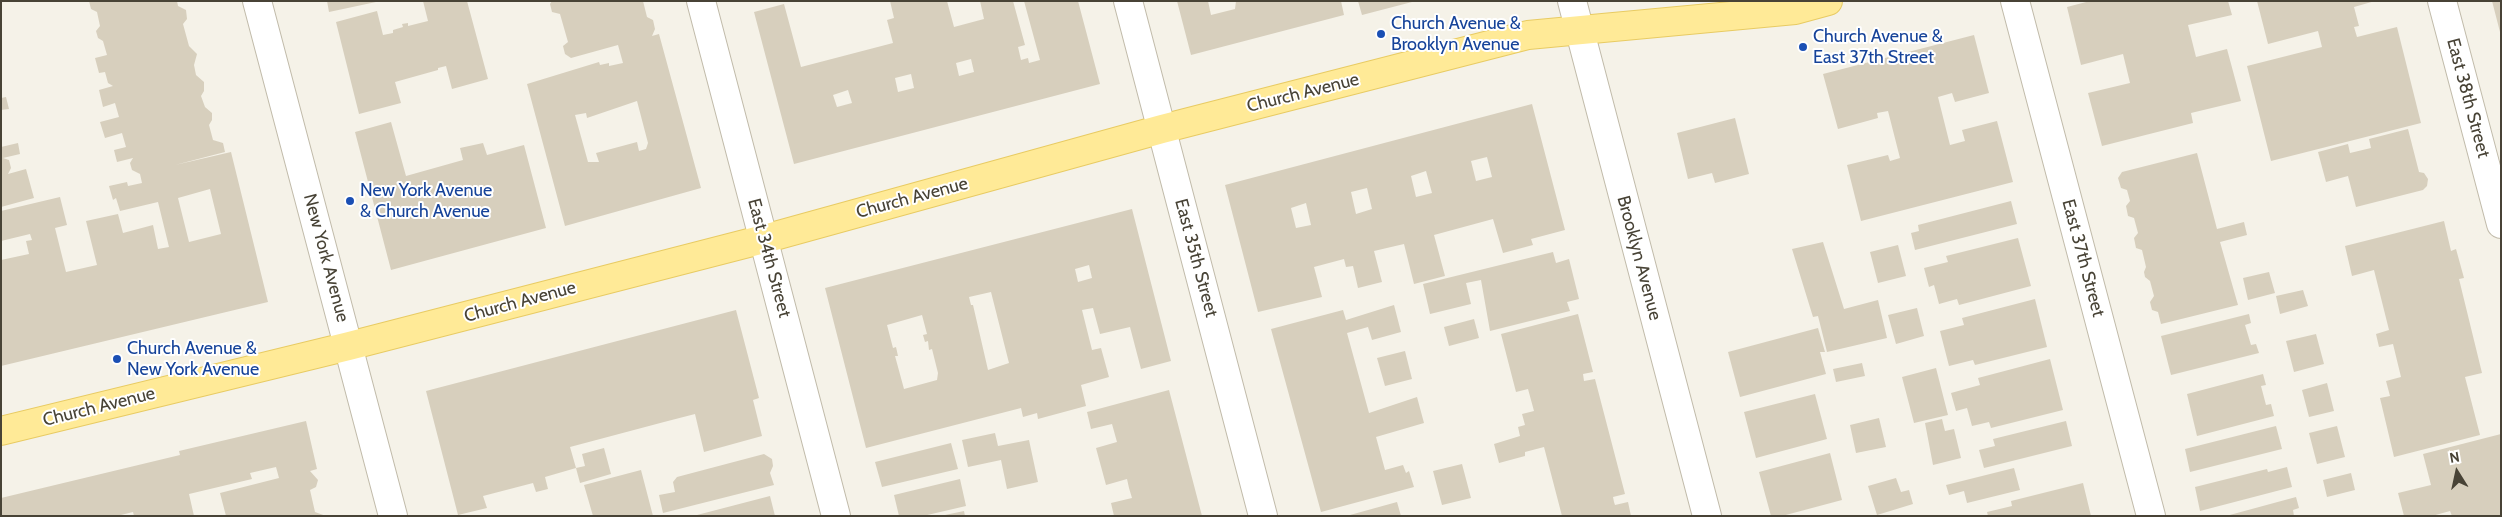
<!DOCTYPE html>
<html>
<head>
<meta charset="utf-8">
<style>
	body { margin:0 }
	#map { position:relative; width:2502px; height:517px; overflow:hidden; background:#f5f2e8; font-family:Cabin,sans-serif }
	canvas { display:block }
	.frame { position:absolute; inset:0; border:2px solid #484336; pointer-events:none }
	.north { position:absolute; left:2432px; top:447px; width:50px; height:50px; -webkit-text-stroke:4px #fff; paint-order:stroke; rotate:350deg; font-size:14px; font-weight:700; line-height:20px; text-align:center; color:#484336 }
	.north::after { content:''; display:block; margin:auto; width:18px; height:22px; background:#484336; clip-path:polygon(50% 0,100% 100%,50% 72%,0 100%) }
</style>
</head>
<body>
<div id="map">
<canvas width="2502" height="517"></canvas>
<div class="frame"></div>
<div class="north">N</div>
</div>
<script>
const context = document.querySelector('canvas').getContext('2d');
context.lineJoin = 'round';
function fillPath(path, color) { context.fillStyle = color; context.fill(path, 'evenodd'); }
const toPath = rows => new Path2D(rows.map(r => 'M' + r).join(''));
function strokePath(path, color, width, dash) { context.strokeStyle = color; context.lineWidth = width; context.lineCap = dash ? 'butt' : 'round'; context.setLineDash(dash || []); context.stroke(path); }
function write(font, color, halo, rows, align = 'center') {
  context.font = font + ' Cabin,sans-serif'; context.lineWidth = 4; context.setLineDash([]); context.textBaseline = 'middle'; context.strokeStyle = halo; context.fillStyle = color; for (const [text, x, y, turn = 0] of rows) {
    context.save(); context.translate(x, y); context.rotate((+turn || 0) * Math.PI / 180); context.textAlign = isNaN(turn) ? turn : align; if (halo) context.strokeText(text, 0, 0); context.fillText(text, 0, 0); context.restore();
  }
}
fillPath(toPath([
	[89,1,177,1,178,6,186,10,187,19,183,24,189,46,197,54,194,65,196,75,204,82,204,91,201,96,205,107,212,113,212,120,209,125,213,140,223,143,225,152,175,165,231,152,268,302,1,366,1,260,29,254,26,241,32,240,30,234,1,241,1,211,60,197,67,225,55,228,66,272,97,265,86,221,118,214,123,233,153,225,158,249,169,247,158,202,120,211,116,198,113,200,109,186,127,182,128,186,142,183,140,174,132,170,130,163,133,158,117,162,114,150,126,147,122,133,105,138,100,122,119,117,115,103,103,107,99,90,113,86,108,83,105,72,99,73,95,58,107,55,103,41,98,38,96,31,100,26,97,12,91,9],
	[210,189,221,234,189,242,178,198],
	[327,1,376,1,376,2,329,12],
	[423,1,467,1,488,79,452,89,446,66,438,68,438,70,395,82,401,103,359,114,336,22,377,11,383,35,393,33,393,30,403,27,402,24,408,23,408,26,428,21],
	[552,1,643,1,647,17,653,20,655,29,652,36,659,34,701,188,565,226,527,84,599,62,600,65,609,63,609,66,623,63,618,45,571,58,565,54,563,46,568,42,560,14,552,12,550,4],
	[637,101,648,143,646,149,639,151,637,142,596,153,599,162,588,162,575,115,586,113,587,118],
	[890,1,947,1,954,27,984,19,980,1,1013,1,1025,45,1018,47,1021,60,1028,58,1029,63,1040,60,1024,1,1078,1,1100,84,794,164,754,12,784,4,801,67,893,43,887,20,894,18],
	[971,59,974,72,959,76,956,63],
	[911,74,914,88,898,92,895,78],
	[848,90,852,103,837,107,833,95],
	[1177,1,1208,1,1211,15,1235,9,1236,1,1341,1,1344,15,1191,55],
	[1358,1,1412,1,1412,2,1362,15],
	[2090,1,2228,1,2232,15,2188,25,2196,57,2227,49,2241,101,2191,113,2193,123,2102,146,2088,93,2130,83,2123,54,2081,65,2067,7],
	[2257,1,2375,1,2354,7,2359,26,2354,27,2357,37,2397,27,2421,123,2271,161,2247,66,2322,47,2318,31,2268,44],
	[2492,1,2501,1,2501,32,2500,32],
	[1974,35,1989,93,1955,102,1952,93,1938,97,1950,145,1965,141,1962,130,1997,121,2013,182,1861,221,1847,165,1888,155,1890,161,1900,158,1888,111,1877,113,1878,118,1838,129,1823,74],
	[6,97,9,109,1,110,1,98],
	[1532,104,1565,230,1531,239,1533,245,1503,253,1493,219,1434,235,1445,276,1414,284,1404,244,1374,251,1382,282,1358,288,1353,266,1346,267,1344,259,1314,267,1322,297,1258,312,1225,185],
	[1487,157,1492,177,1476,181,1471,161],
	[1426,171,1432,193,1416,197,1411,176],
	[1367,188,1372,209,1356,214,1351,192],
	[1306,203,1311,225,1296,228,1291,208],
	[1735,118,1749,174,1715,183,1712,173,1688,179,1677,133],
	[391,122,406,176,463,160,460,148,483,143,487,155,524,145,546,228,391,270,355,132],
	[2408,129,2419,172,2424,173,2428,179,2427,186,2423,190,2356,207,2348,176,2326,182,2318,152,2348,144,2350,153,2371,148,2369,139],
	[18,143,20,154,3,158,9,160,11,168,8,174,26,169,34,198,1,207,1,147],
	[2197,153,2217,229,2244,222,2247,235,2220,242,2238,305,2161,324,2158,312,2152,310,2150,302,2154,296,2150,281,2145,277,2144,272,2146,267,2142,250,2136,248,2134,238,2138,233,2134,218,2128,216,2126,206,2130,201,2127,190,2121,188,2118,178,2122,172],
	[2011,201,2017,224,1915,250,1911,233,1919,231,1918,225],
	[1132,209,1171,361,1141,369,1130,327,1100,334,1093,308,1082,310,1092,350,1101,348,1109,377,1081,385,1086,406,1038,419,1037,413,1023,417,1021,408,866,448,825,288],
	[1089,265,1092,278,1078,282,1075,269],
	[991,292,1009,363,988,370,973,305,971,305,969,297],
	[922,315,927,334,923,335,925,342,928,341,929,350,932,349,938,373,937,380,904,389,895,356,898,356,896,347,893,348,887,325],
	[2444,221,2451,251,2456,249,2464,278,2459,279,2482,373,2465,377,2480,435,2394,457,2380,398,2390,396,2386,381,2401,377,2393,344,2379,347,2376,334,2389,330,2374,270,2352,276,2345,246],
	[2018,238,2031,286,1959,305,1957,299,1939,304,1934,285,1929,287,1924,268,1948,262,1946,256],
	[1823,242,1844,309,1878,300,1887,338,1827,352,1818,316,1813,317,1792,249],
	[1898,245,1906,276,1878,283,1870,252],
	[1553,252,1556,263,1569,259,1579,299,1567,302,1570,311,1490,331,1481,280,1466,283,1471,304,1430,314,1423,284],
	[2269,272,2275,293,2248,300,2243,278],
	[2303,290,2308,306,2280,314,2276,296],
	[2035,299,2047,347,1975,365,1973,360,1949,366,1940,331,1964,325,1962,318],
	[1394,305,1401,332,1372,340,1368,327,1347,333,1369,413,1417,397,1424,423,1376,437,1385,470,1403,465,1406,473,1409,471,1414,487,1321,512,1271,329,1343,310,1346,320],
	[1917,308,1924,336,1896,344,1888,315],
	[736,310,759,398,753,400,762,436,704,452,695,414,664,422,570,447,576,468,545,477,548,489,536,492,533,483,483,496,487,508,458,515,426,391],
	[1578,314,1593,372,1583,374,1584,381,1595,379,1625,494,1613,497,1614,502,1615,505,1628,502,1631,516,1562,516,1544,447,1525,452,1525,456,1499,463,1494,444,1520,436,1518,427,1525,425,1522,414,1534,411,1528,389,1516,392,1501,334],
	[2249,314,2251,323,2245,325,2251,345,2256,344,2259,353,2171,375,2161,336],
	[1474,319,1479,338,1449,346,1444,327],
	[1818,328,1825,352,1820,352,1826,374,1740,397,1728,352],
	[2316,334,2324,364,2294,372,2286,341],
	[1405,351,1412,379,1385,386,1377,358],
	[2050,359,2063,410,1991,428,1989,422,1972,426,1967,408,1956,411,1951,393,1980,385,1978,378],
	[1862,363,1865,376,1836,382,1833,369],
	[1936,368,1948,415,1914,423,1902,377],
	[2263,374,2266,385,2261,386,2266,405,2271,404,2274,416,2197,436,2187,394],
	[2327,383,2334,411,2309,417,2302,390],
	[1169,390,1202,516,1114,516,1111,503,1132,498,1129,488,1127,479,1106,485,1096,448,1117,442,1112,424,1091,429,1087,412],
	[1815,394,1827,439,1756,458,1744,412],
	[1879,418,1886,447,1856,453,1850,425],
	[1942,419,1945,431,1954,429,1961,458,1933,465,1925,423],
	[306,421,317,469,310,471,318,480,316,487,310,490,315,512,326,516,226,516,220,493,279,478,276,467,250,473,252,479,189,494,194,516,134,516,133,512,117,516,1,516,1,498,180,455,179,451],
	[2066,421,2072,446,1984,468,1979,450,1995,446,1993,439],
	[2276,426,2282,449,2190,472,2185,449],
	[2337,426,2345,457,2317,464,2309,433],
	[995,433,998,446,1029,440,1038,482,1007,489,1001,460,968,467,962,440],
	[2501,434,2501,516,2452,516,2450,511,2432,516,2404,516,2398,493,2431,485,2423,454],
	[951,443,958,469,882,487,875,462],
	[604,448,611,474,580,483,576,468,585,466,582,454],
	[1830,453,1842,500,1782,516,1771,516,1759,472],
	[764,454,772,459,773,466,770,473,774,485,663,513,659,495,675,492,673,482,677,477],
	[1462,464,1471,498,1442,505,1433,471],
	[2287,467,2292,487,2200,511,2195,487,2267,469,2268,472],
	[2014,468,2020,490,1967,503,1964,491,1949,495,1946,485],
	[641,470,653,516,593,516,584,485],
	[2351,473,2355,490,2327,497,2323,480],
	[1896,478,1901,492,1909,490,1913,504,1877,515,1868,486],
	[960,479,966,506,923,516,899,516,894,495],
	[2083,483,2091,516,1988,516,1987,512,2012,506,2011,501],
	[770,496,775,516,698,516,697,515],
	[2296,497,2299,508,2293,510,2294,516,2226,516],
	[1397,502,1401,516,1350,516,1350,515],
	[964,511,965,516,945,516,945,515]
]), '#d7cfbd');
const minor = toPath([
	[257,1,393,516],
	[701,1,836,516],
	[1128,1,1263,516],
	[1572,1,1707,516],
	[2015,1,2151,516],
	[2442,1,2501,224]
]);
const major = toPath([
	[1,431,349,346,764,239,1162,129,1528,35,1795,10,1828,1]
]);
strokePath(minor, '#c1bbaa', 30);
strokePath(major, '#e8cb63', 30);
strokePath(minor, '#fff', 28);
strokePath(major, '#ffea97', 28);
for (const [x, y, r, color] of [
	[1381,34,5,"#1a4fb4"],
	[1803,47,5,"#1a4fb4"],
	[350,201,5,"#1a4fb4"],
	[117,359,5,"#1a4fb4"]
]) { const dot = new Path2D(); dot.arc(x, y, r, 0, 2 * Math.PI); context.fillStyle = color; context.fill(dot); strokePath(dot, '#fff', 2); }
write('18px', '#164399', '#fff', [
	["Church Avenue &",1391,24],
	["Brooklyn Avenue",1391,45],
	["Church Avenue &",1813,37],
	["East 37th Street",1813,58],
	["New York Avenue",360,191],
	["& Church Avenue",360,212],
	["Church Avenue &",127,349],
	["New York Avenue",127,370]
], 'left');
write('18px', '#484336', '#fff', [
	["Church Avenue",1303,93,-14],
	["East 38th Street",2468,98,75],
	["Church Avenue",912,198,-15],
	["New York Avenue",326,258,75],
	["East 34th Street",769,258,75],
	["East 35th Street",1196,258,75],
	["Brooklyn Avenue",1639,258,75],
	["East 37th Street",2083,258,75],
	["Church Avenue",520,302,-15],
	["Church Avenue",99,407,-14]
]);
</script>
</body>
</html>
